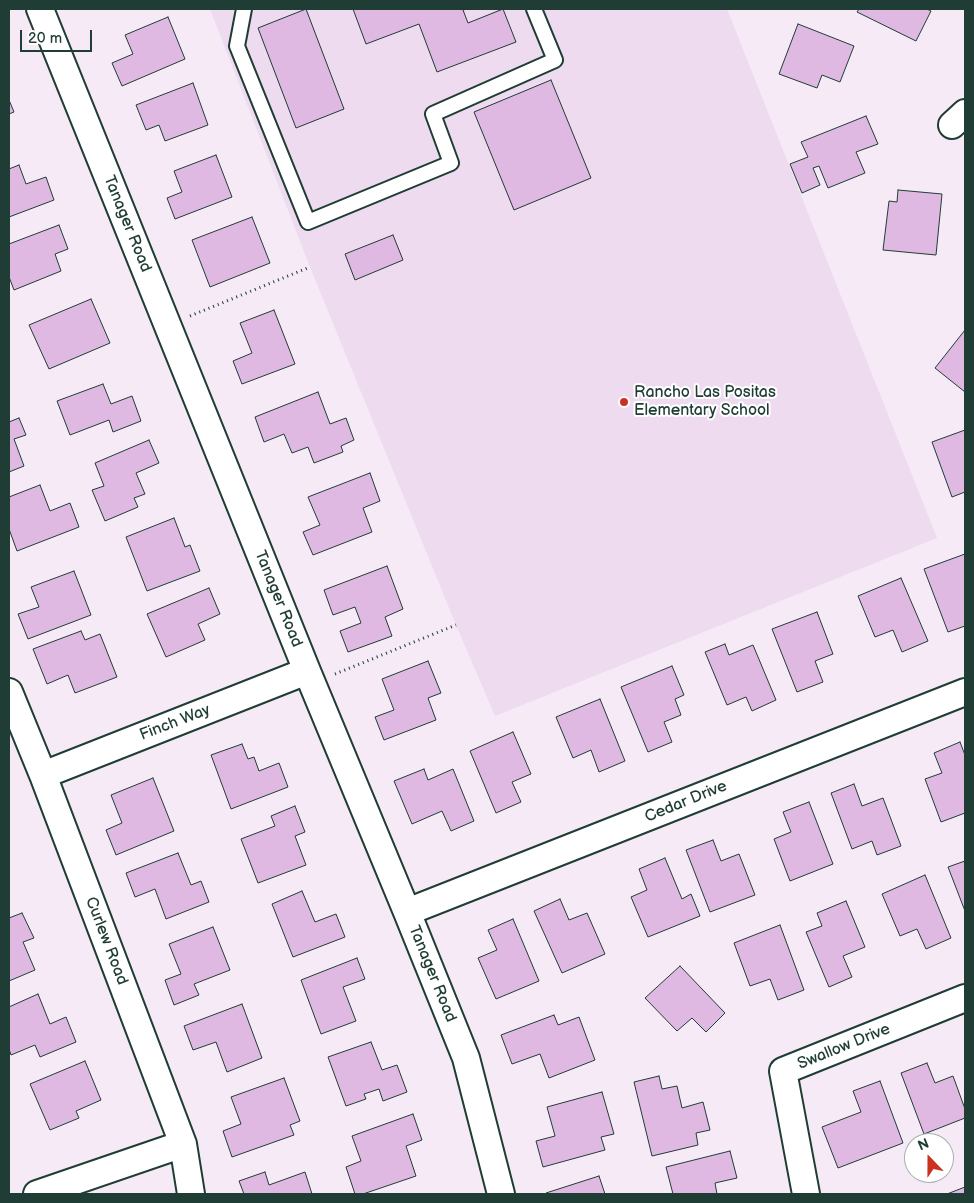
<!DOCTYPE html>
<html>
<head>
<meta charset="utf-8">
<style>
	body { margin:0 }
	#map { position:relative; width:974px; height:1203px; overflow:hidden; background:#f5eaf6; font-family:"Balsamiq Sans",sans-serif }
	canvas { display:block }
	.frame { position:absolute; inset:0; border:10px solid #1f3d34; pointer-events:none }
	.north { position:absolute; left:904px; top:1133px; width:50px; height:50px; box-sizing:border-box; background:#fff; border:1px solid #a5b1ae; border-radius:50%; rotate:338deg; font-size:14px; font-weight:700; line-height:20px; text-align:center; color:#1f3d34 }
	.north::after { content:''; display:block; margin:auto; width:18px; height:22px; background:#c8321e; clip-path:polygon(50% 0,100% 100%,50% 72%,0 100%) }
	.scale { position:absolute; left:20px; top:30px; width:72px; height:22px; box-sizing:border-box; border:2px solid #1f3d34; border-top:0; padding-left:6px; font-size:15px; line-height:18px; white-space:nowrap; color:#1f3d34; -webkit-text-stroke:4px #fff; paint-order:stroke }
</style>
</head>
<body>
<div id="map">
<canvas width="974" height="1203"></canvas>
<div class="frame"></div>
<div class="north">N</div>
<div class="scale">20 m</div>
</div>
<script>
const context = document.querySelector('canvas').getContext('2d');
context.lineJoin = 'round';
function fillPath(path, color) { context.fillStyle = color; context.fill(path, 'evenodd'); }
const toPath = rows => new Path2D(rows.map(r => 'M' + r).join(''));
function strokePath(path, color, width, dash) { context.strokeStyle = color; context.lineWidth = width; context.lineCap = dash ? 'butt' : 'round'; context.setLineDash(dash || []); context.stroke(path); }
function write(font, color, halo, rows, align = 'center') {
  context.font = font + ' "Balsamiq Sans",sans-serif'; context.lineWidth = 4; context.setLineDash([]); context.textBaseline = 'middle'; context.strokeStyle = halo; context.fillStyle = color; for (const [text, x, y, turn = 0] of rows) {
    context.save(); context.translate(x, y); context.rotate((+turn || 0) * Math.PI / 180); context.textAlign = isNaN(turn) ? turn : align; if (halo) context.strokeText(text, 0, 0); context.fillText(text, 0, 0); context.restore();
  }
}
fillPath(toPath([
	[210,9,727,9,937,538,495,716,456,625,310,267]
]), '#eedbf0');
const building = toPath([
	[306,9,344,109,296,128,258,28,306,9],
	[353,9,467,9,463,10,468,23,503,9,516,42,437,72,419,24,366,44,353,9],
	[859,9,927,9,931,11,916,41,857,12,859,9],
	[168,17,185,59,122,86,112,63,133,54,125,35,168,17],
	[798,24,854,46,840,82,822,75,817,88,779,74,798,24],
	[551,80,591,178,514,210,474,112,551,80],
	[193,83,208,125,165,141,159,125,146,130,136,105,193,83],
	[9,100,14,112,9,114,9,100],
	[866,116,878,144,856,152,865,173,828,188,819,166,813,168,820,185,802,193,790,164,808,157,801,142,866,116],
	[216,155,232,197,175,219,167,198,182,192,174,171,216,155],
	[19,165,26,184,46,177,54,200,9,217,9,169,19,165],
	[898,190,942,194,936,255,883,250,889,201,897,202,898,190],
	[252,217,270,263,210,287,192,240,252,217],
	[59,225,68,249,55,254,61,271,14,290,9,277,9,244,59,225],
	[393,235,403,260,355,280,345,254,393,235],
	[91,299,110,343,49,369,29,325,91,299],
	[274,310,295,364,242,384,233,361,252,353,240,323,274,310],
	[965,330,965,392,935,368,965,330],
	[103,384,111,404,132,396,141,421,113,432,109,420,70,435,57,401,103,384],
	[318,392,330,424,346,418,354,440,341,446,343,452,314,463,308,447,292,453,284,434,264,442,255,417,318,392],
	[19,418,26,435,14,439,24,466,9,472,9,422,19,418],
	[965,430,965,492,952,497,932,442,965,430],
	[149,440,159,463,136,473,145,494,134,498,138,507,105,521,92,490,104,486,95,463,149,440],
	[370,473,380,501,363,508,372,532,313,555,303,532,320,525,308,497,370,473],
	[40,485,50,511,70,503,79,527,17,551,9,529,9,497,40,485],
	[174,518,185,547,190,545,200,571,147,591,126,537,174,518],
	[965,554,965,626,948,632,924,569,965,554],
	[387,566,403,609,385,617,392,636,348,652,340,631,361,623,355,607,333,615,324,590,387,566],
	[74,571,91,615,28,639,18,614,39,607,31,587,74,571],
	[901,578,928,641,902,652,893,630,875,637,858,596,901,578],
	[209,588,220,614,198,624,205,640,166,657,147,614,209,588],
	[817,612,833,654,815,661,823,682,797,692,772,629,817,612],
	[81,631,85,640,100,634,117,677,75,693,68,675,47,684,33,649,81,631],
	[725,644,729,655,753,645,776,700,752,711,746,697,727,705,705,652,725,644],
	[428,661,441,693,428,698,436,720,384,740,375,717,394,710,382,679,428,661],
	[672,666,684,695,675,699,681,715,664,722,672,742,648,752,621,687,672,666],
	[600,699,625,761,599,772,591,750,573,758,556,717,600,699],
	[513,732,531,774,512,782,521,802,496,813,470,751,513,732],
	[960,742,965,755,965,813,941,822,925,779,942,773,934,753,960,742],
	[242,744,248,759,254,757,259,771,279,763,288,787,231,809,211,755,242,744],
	[424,769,428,780,453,769,474,821,451,831,442,811,412,824,394,781,424,769],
	[153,778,174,831,116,855,106,830,122,823,111,795,153,778],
	[854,784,862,806,883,798,901,846,877,855,872,841,852,849,831,793,854,784],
	[809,802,833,864,790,881,774,839,791,832,783,812,809,802],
	[295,806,305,832,295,836,306,865,258,883,241,839,275,826,271,816,295,806],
	[713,840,721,861,739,854,755,895,710,912,686,850,713,840],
	[178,853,191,885,201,881,209,902,166,919,155,889,135,897,126,873,178,853],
	[665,858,682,899,691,894,700,916,648,937,631,897,647,890,639,869,665,858],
	[965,861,965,911,948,867,965,861],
	[925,875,951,938,926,949,917,929,900,936,882,894,925,875],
	[302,891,315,922,336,914,345,937,293,957,272,904,302,891],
	[560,899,569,920,587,913,605,954,562,973,534,911,560,899],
	[846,901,865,947,843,956,852,977,829,987,806,932,822,926,817,913,846,901],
	[22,913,34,938,23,942,35,970,9,981,9,918,22,913],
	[513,919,539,981,496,999,478,958,497,950,488,930,513,919],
	[780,925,804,990,778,1000,770,979,750,986,734,943,780,925],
	[213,927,230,970,194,984,199,995,174,1005,165,980,181,974,169,944,213,927],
	[357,958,365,979,343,987,356,1021,321,1034,301,980,357,958],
	[680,966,725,1013,706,1032,692,1018,677,1031,645,998,680,966],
	[38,994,50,1024,66,1017,76,1042,40,1057,35,1045,11,1055,9,1049,9,1007,38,994],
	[242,1004,262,1058,227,1072,216,1042,193,1050,184,1026,242,1004],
	[554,1015,558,1025,579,1017,595,1060,549,1078,540,1054,512,1064,501,1035,554,1015],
	[371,1042,382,1070,397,1065,407,1092,383,1101,379,1089,364,1094,366,1099,346,1106,328,1057,371,1042],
	[85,1061,101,1100,76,1111,79,1118,50,1130,30,1084,85,1061],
	[927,1063,935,1083,953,1076,965,1109,965,1118,924,1134,901,1073,927,1063],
	[659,1076,662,1089,677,1086,682,1108,703,1102,710,1130,696,1133,698,1145,652,1156,634,1082,659,1076],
	[284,1078,300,1121,290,1125,294,1135,232,1157,223,1131,241,1124,231,1097,284,1078],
	[880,1081,903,1143,838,1168,822,1127,861,1112,853,1091,880,1081],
	[602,1092,614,1134,601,1137,605,1150,543,1167,536,1141,555,1136,547,1107,602,1092],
	[413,1114,422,1140,406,1146,416,1176,363,1194,355,1194,346,1167,361,1161,352,1136,413,1114],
	[730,1151,737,1178,715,1183,717,1194,673,1194,666,1167,730,1151],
	[265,1172,269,1185,305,1172,312,1194,244,1194,239,1181,265,1172],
	[599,1176,605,1194,546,1194,546,1193,599,1176],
	[965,1187,965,1194,947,1194,965,1187]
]);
fillPath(building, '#dfb9e2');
strokePath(building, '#1f3d34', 1);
const service = toPath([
	[244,9,237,46,308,222,451,163,433,114,555,60,534,9]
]);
const minor = toPath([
	[40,9,307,671,407,912,466,1058,501,1194],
	[952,125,965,113],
	[9,692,43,775,183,1144,191,1194],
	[43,775,307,671],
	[407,912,965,692],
	[37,1194,183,1144],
	[806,1194,783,1071,965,998]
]);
strokePath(service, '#1f3d34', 18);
strokePath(minor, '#1f3d34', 30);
strokePath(toPath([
	[190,316,310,267],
	[335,674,456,625]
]), '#1f3d34', 3, [1, 4]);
strokePath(service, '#fff', 14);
strokePath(minor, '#fff', 26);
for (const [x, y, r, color] of [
	[624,402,5,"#c8321e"]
]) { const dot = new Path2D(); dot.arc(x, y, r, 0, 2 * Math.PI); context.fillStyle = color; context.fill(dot); strokePath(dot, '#fff', 2); }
write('16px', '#1f3d34', '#fff', [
	["Tanager Road",127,224,68],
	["Tanager Road",278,599,68],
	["Finch Way",175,723,-21],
	["Cedar Drive",686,802,-22],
	["Curlew Road",106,941,69],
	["Tanager Road",432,974,68],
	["Swallow Drive",844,1047,-22]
]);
write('16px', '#1f3d34', '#fff', [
	["Rancho Las Positas",634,393],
	["Elementary School",634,411]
], 'left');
</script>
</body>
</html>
